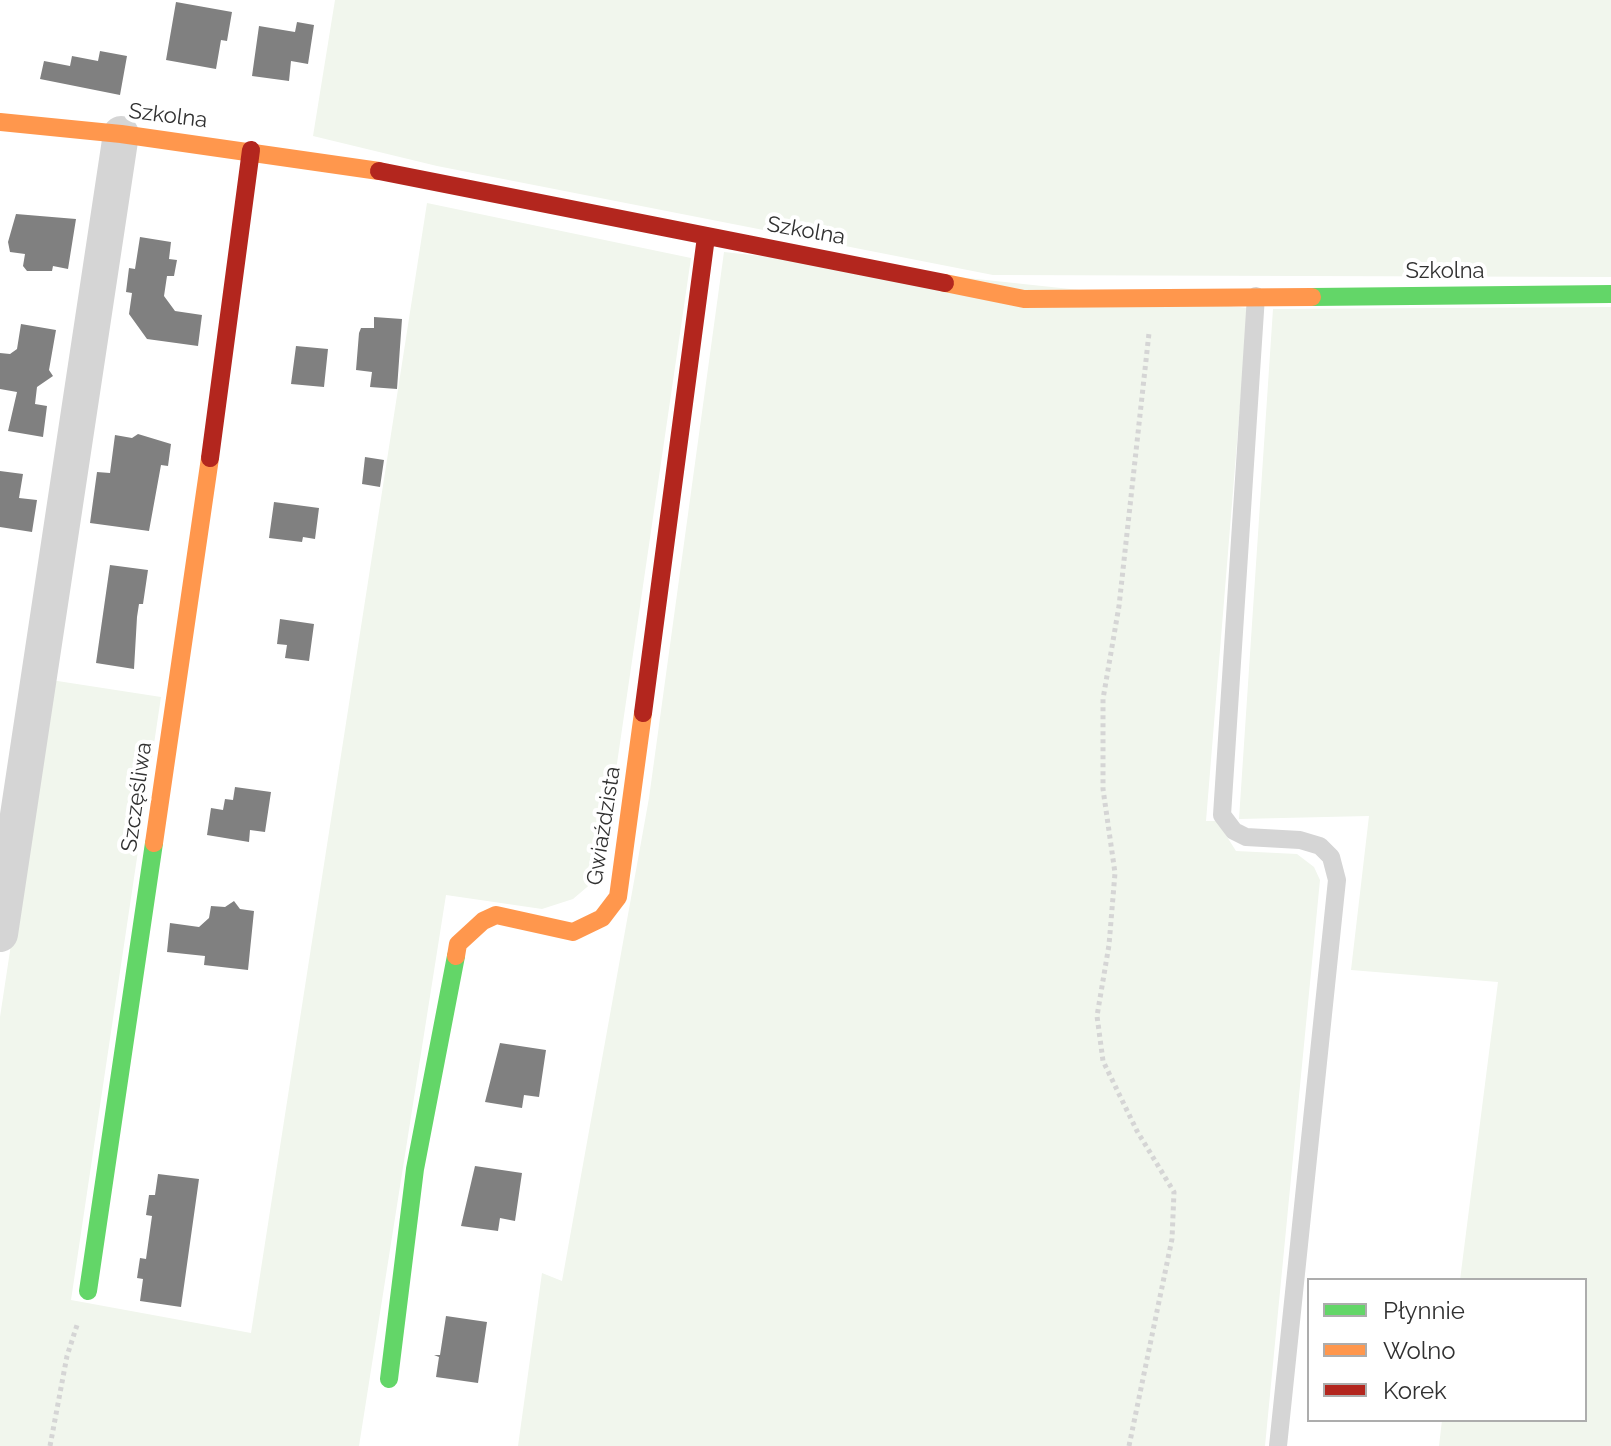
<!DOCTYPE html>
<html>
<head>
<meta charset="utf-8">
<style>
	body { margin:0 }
	#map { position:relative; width:1611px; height:1446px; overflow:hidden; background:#fff; font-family:Raleway,sans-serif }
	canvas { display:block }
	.legend { position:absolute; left:1307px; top:1278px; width:280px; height:144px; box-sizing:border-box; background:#fff; border:2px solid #adadad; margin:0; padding:10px 14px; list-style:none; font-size:24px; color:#313131 }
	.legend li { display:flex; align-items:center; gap:16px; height:40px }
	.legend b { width:40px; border:2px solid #adadad }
</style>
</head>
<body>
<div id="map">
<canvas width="1611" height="1446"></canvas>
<ul class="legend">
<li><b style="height:10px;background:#63d668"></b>Płynnie</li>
<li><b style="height:10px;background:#ff974d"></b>Wolno</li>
<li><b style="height:10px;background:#b3261e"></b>Korek</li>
</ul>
</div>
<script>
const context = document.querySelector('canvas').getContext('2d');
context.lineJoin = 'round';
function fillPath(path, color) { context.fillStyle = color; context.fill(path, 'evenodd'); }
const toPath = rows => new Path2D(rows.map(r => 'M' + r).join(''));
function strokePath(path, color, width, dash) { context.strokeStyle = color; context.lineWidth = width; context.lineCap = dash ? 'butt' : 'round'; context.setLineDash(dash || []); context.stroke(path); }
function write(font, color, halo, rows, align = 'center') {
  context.font = font + ' Raleway,sans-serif'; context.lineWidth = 8; context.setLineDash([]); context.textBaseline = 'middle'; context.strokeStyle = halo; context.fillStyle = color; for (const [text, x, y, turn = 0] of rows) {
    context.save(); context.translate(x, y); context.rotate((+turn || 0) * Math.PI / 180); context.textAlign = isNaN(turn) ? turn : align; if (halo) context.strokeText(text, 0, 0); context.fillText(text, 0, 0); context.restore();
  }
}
fillPath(toPath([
	[335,0,1611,0,1611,277,993,275,437,166,313,136],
	[427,203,691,258,603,859,593,882,573,899,542,909,446,895,359,1446,0,1446,0,1017,51,680,161,697,71,1300,251,1333],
	[724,252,1248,308,1206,821,1217,821,1236,851,1297,854,1314,867,1320,880,1265,1446,518,1446,542,1273,562,1281,649,798],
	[1611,307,1611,1446,1439,1446,1442,1420,1585,1420,1585,1280,1460,1280,1498,982,1351,970,1369,816,1239,819,1273,309]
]), '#f1f6ed');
fillPath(toPath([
	[176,2,232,12,227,41,221,40,216,69,166,60],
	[297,22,314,25,308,64,291,61,289,81,252,76,259,26,295,32],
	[100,51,127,56,120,95,40,79,44,61,70,66,72,56,98,61],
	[16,214,76,219,68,269,53,266,52,271,27,271,23,266,25,254,10,252,8,242],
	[140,237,171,242,169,259,177,260,174,276,167,276,164,296,175,311,202,315,198,346,147,339,129,314,132,293,126,292,129,268,135,269],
	[374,317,402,319,397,389,370,387,372,372,356,370,359,333,361,328,374,328],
	[21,324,56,330,49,370,53,376,37,387,35,404,47,406,43,437,8,431,17,392,0,389,0,353,10,354,17,349],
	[296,346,328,349,324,387,291,384],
	[138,434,171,444,168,466,161,465,149,531,90,523,97,472,110,473,115,435,132,438],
	[365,457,384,460,380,487,362,484],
	[0,471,23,474,19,498,37,500,32,532,0,527],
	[274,502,319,508,315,539,303,537,302,542,269,538],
	[110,565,148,570,143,604,139,604,137,617,134,669,96,663],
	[280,619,314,624,309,661,285,658,287,645,277,644],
	[235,787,271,792,265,832,250,830,249,842,207,835,211,808,223,810,225,799,233,800],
	[234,901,240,909,254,911,248,970,204,965,205,956,167,952,170,923,199,927,209,918,211,906,225,907],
	[500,1043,546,1050,539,1097,524,1095,522,1108,485,1102],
	[475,1166,522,1173,515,1221,500,1218,498,1231,461,1226],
	[158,1174,199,1179,181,1307,140,1301,143,1279,137,1278,140,1258,146,1259,152,1216,146,1215,149,1195,155,1195],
	[446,1316,487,1322,478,1383,436,1377,439,1357,434,1355,440,1355]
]), '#808080');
strokePath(toPath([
	[50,1446,67,1356,78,1322],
	[1129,1446,1172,1239,1174,1192,1137,1131,1103,1061,1097,1016,1109,945,1115,873,1103,789,1103,699,1119,606,1149,333]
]), '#d5d5d5', 5, [4, 4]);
strokePath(toPath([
	[1256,296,1222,815,1234,831,1246,837,1300,840,1320,846,1331,857,1337,880,1278,1446]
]), '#d5d5d5', 18);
strokePath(toPath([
	[0,934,121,134]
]), '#d5d5d5', 36);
strokePath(toPath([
	[1312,297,1611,294],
	[88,1291,154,843],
	[389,1379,415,1169,456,956]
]), '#63d668', 18);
strokePath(toPath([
	[0,122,121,134,379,171],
	[945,283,1024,299,1312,297],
	[154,843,210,458],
	[456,956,458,944,483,921,496,915,573,932,602,918,618,897,643,713]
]), '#ff974d', 18);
strokePath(toPath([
	[379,171,945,283],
	[210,458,251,150],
	[643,713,706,237]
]), '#b3261e', 18);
write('22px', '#313131', '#fff', [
	["Szkolna",168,116,7],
	["Szkolna",806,231,10],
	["Szkolna",1445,271],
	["Szczęśliwa",137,797,-82],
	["Gwiaździsta",604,826,-81]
]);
</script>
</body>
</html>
